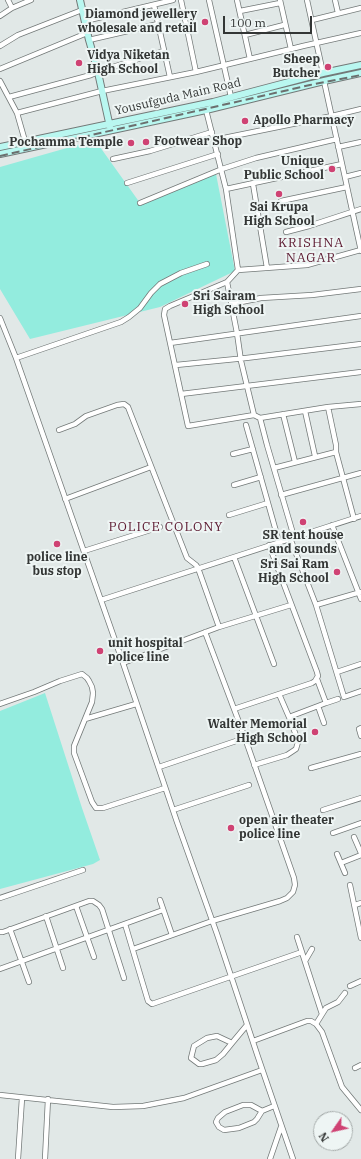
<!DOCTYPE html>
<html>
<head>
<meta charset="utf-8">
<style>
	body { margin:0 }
	#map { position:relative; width:361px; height:1159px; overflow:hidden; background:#e1e8e7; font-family:"IBM Plex Serif",serif }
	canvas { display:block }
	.north { position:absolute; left:313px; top:1111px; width:40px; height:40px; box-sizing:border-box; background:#eef5f4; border:1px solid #a3a9a8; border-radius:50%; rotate:236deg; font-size:11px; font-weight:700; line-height:16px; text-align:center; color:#333635 }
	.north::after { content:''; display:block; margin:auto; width:14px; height:18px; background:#cf4273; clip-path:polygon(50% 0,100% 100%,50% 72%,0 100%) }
	.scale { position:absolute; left:223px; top:16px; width:89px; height:18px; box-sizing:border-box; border:2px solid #333635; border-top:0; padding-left:5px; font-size:12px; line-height:14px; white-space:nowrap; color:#333635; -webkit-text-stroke:3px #eef5f4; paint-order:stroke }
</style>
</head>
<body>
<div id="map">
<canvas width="361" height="1159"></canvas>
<div class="north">N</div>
<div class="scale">100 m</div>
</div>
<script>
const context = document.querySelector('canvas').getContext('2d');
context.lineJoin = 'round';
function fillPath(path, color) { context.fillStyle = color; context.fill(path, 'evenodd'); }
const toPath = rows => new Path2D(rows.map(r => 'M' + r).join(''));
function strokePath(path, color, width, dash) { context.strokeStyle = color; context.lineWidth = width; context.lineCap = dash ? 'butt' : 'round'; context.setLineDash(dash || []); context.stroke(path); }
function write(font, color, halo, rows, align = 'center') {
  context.font = font + ' "IBM Plex Serif",serif'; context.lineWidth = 4; context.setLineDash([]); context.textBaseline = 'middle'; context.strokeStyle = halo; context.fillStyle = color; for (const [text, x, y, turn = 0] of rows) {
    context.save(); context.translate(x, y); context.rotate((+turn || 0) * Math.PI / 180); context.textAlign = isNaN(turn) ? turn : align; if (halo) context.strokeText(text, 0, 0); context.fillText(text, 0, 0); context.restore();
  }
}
fillPath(toPath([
	[95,140,140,203,216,174,235,271,160,307,30,339,0,289,0,167],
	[45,693,82,808,100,860,93,864,0,889,0,711]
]), '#93ecde');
const street = toPath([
	[8,0,12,8],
	[181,0,196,72],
	[209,0,231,97],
	[237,0,250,59],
	[307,0,323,73],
	[335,0,338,13],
	[154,5,170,77],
	[240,11,280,3],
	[0,16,12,8,31,0],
	[312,20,361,8],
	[85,21,173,0],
	[245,35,284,25],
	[89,40,158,24],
	[0,46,18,35,82,10],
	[291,49,303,46,361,33],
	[0,69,87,33],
	[0,81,17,113,25,141],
	[324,81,361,251],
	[9,97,91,75,103,70,164,51],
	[206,110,226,189,238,270,227,282,237,333,241,361,254,415,260,418,328,407,361,404],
	[17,113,102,91,196,72,291,49,280,0],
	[214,140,332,116,361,109],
	[338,147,361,142],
	[113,159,150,151,212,132],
	[345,177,361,173],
	[127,183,218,154],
	[253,184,267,268],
	[226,189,342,164],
	[281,201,347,187],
	[140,203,222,169,256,158,337,139],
	[286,232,309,226,361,209],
	[238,270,307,265,361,250],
	[227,282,170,306,165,309,164,315,188,426,254,415],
	[231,304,261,298,312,295,361,289],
	[0,318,16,358,123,663,177,822,217,934,258,1057,293,1159],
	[170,343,361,316],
	[16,358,121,322,129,317,140,308,151,293,160,284,181,273,207,264],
	[176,365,246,358,361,344],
	[181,394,361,372],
	[328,407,336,445,336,452,354,519],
	[305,411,315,456],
	[283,414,295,462],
	[260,418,267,445,294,537],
	[246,425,279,542],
	[59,430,75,424,86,416,117,405,124,404,128,407,185,553,187,558,196,565,198,568,219,627],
	[233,454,253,449],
	[274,468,336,452],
	[234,485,261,477],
	[281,495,361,473],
	[65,499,151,467],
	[229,515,268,503],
	[332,525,361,599],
	[290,538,316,605,344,697,361,691],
	[84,551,160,527],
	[234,557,274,664],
	[101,600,361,516],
	[316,605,361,592],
	[205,632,245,738],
	[123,663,219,627,291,605],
	[337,672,361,664],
	[279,694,289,717],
	[326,703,338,699],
	[0,704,34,692,60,681,82,674,87,678,89,681,92,687,93,693,92,702,85,719],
	[136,704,85,719,74,746,74,753,92,802,96,808,103,808,165,788],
	[318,706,324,723],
	[234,709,312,683,315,681,318,676,317,672,269,545],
	[361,728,359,729,361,736],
	[254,765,287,755,296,749,298,742,297,738,289,717,326,703,317,679],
	[311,768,361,754],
	[173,810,249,785],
	[323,810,361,798],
	[333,833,361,823],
	[354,837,361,853],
	[337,854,345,873],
	[341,863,361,855],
	[350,885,361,938],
	[0,898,83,870],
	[160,900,172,935],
	[355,905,361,903],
	[76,906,94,957],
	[46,916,63,968],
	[125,924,148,1001,152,1004,302,952],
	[10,929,29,982],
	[0,932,3,932,89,901,93,901,99,905,102,909,124,978],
	[297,937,322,1014],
	[133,949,212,921,280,901,287,898,293,892,295,885,294,878,245,738,159,767],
	[305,961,312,949],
	[0,969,163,910],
	[350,986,361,981],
	[316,1024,322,1032,342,1087,361,1110],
	[253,1041,307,1021,311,1021,316,1024,326,1008,338,1002,345,993],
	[232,1043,217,1036,207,1038,194,1046,191,1058,199,1064,202,1064,216,1060,223,1054,232,1043,247,1025],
	[355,1068,361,1065],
	[0,1095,113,1107,143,1106,184,1098,262,1070],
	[262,1111,251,1105,243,1105,225,1112,218,1118,216,1122,219,1127,224,1130,239,1128,254,1122,257,1119,262,1111,274,1106],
	[18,1159,22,1098],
	[45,1159,48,1099],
	[270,1159,281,1127]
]);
const secondary = toPath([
	[80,0,89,40,97,68,110,127],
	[0,147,213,102,323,73,361,65],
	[0,154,206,110,324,81,361,73]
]);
strokePath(street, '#737978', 6);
strokePath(secondary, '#737978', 8);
strokePath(street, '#fff', 4.5);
strokePath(secondary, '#b9f7f0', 6);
strokePath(toPath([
	[0,156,310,85,361,75]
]), '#6b6f6e', 2, [8, 4]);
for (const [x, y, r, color] of [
	[205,22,4,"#cf4273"],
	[79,63,4,"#cf4273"],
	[328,67,4,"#cf4273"],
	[245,121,4,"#cf4273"],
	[146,142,4,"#cf4273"],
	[131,143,4,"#cf4273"],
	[332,169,4,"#cf4273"],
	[279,194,4,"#cf4273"],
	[185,304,4,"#cf4273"],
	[303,522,4,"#cf4273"],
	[57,544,4,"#cf4273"],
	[337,572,4,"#cf4273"],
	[100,651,4,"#cf4273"],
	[315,732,4,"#cf4273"],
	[231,828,4,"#cf4273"]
]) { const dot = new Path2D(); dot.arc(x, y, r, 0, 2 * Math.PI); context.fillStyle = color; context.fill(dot); strokePath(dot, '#eef5f4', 1.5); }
write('bold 12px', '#333635', '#eef5f4', [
	["Diamond jewellery",197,15],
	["wholesale and retail",197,29],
	["Vidya Niketan",87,56,"left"],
	["High School",87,70,"left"],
	["Sheep",320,60],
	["Butcher",320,74],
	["Apollo Pharmacy",253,121,"left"],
	["Footwear Shop",154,142,"left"],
	["Pochamma Temple",123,143],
	["Unique",324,162],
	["Public School",324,176],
	["Sai Krupa",279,208,"center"],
	["High School",279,222,"center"],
	["Sri Sairam",193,297,"left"],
	["High School",193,311,"left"],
	["SR tent house",303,536,"center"],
	["and sounds",303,550,"center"],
	["police line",57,558,"center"],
	["bus stop",57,572,"center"],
	["Sri Sai Ram",329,565],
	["High School",329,579],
	["unit hospital",108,644,"left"],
	["police line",108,658,"left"],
	["Walter Memorial",307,725],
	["High School",307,739],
	["open air theater",239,821,"left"],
	["police line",239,835,"left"]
], 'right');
write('12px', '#333635', '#eef5f4', [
	["Yousufguda Main Road",178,97,-13]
]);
context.letterSpacing = '1px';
write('13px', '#5c1930', '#eef5f4', [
	["KRISHNA",311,243],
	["NAGAR",311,258],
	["POLICE COLONY",166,527]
]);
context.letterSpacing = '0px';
</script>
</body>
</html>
